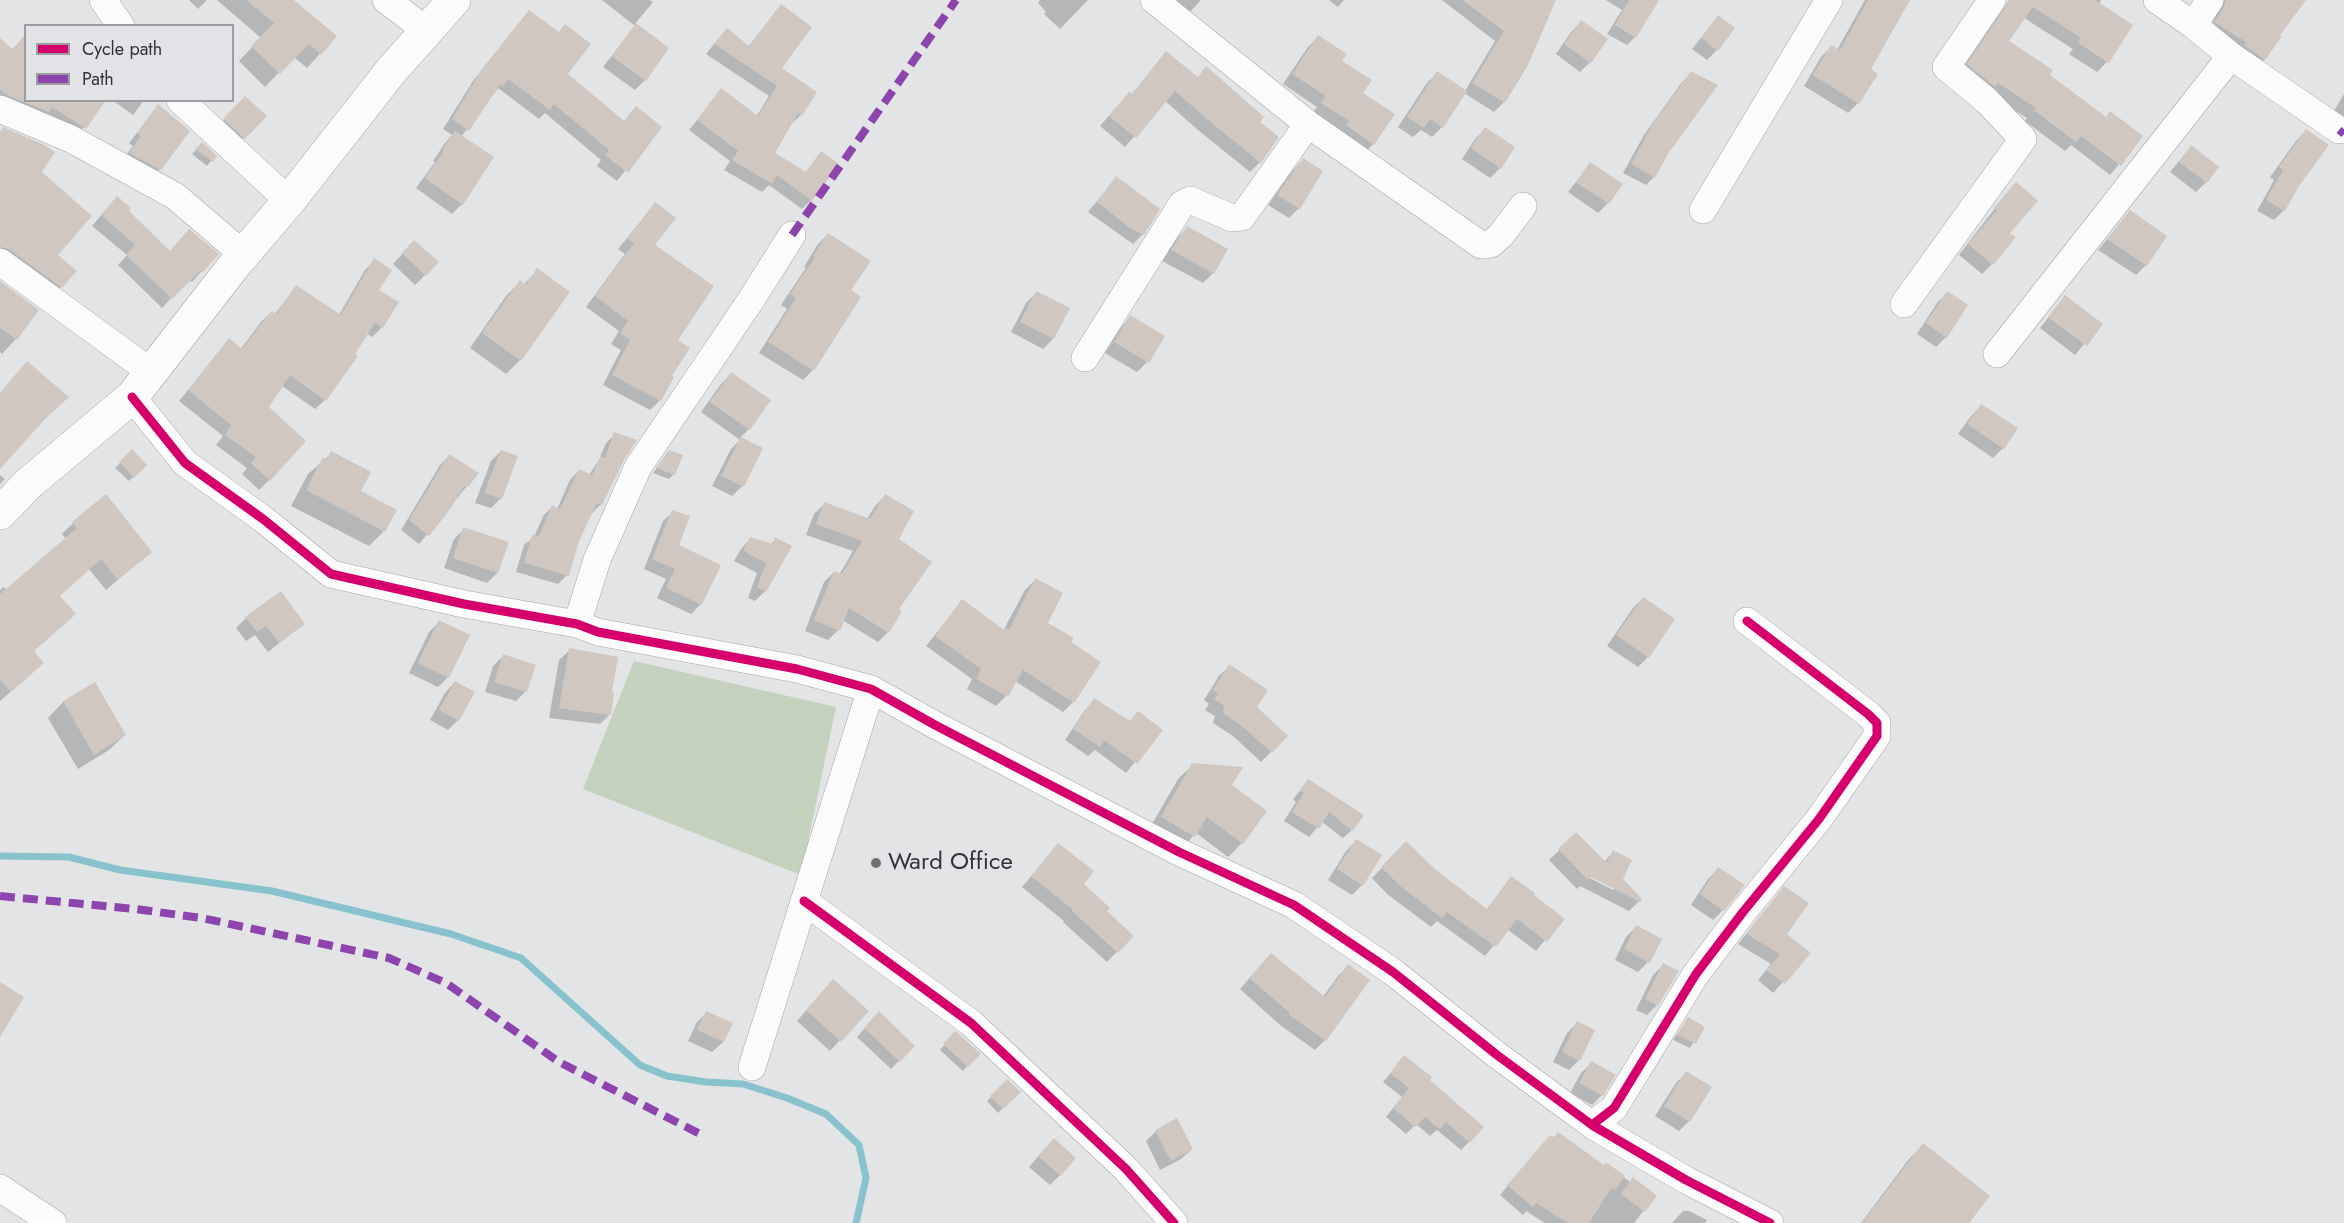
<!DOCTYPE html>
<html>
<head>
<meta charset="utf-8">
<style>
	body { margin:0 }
	#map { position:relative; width:2344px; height:1223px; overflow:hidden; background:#e2e4e6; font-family:Jost,sans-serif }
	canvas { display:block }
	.legend { position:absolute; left:24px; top:24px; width:210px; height:78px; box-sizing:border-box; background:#e1e3e7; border:2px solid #9b9da0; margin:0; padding:8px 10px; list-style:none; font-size:18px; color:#323335 }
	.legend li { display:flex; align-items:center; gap:12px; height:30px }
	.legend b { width:30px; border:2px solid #9b9da0 }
</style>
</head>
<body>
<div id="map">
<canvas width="2344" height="1223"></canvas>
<ul class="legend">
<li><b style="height:8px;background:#d6006c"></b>Cycle path</li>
<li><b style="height:8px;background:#8e44ad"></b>Path</li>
</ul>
</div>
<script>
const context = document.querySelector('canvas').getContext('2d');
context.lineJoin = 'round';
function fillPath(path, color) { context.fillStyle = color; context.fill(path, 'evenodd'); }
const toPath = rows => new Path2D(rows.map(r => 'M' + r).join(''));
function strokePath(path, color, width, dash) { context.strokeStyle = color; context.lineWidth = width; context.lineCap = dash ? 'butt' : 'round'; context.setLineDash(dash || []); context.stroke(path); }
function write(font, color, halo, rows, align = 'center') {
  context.font = font + ' Jost,sans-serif'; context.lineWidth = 6; context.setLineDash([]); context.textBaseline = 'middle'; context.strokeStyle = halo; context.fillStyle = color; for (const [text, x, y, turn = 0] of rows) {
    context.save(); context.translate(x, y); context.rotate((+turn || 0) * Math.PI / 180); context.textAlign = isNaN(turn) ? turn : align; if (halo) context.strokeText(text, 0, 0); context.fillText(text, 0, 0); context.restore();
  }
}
fillPath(toPath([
	[634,661,836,707,801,875,583,789]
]), '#c4d1bd');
fillPath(toPath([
	[189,0,207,0,198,9],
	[217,0,292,0,335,37,307,68,294,57,265,87,239,61,261,38],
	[602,0,650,0,653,2,635,24,667,48,645,80,635,90,603,67,635,26],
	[1040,0,1088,0,1060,29,1044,14,1046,12,1038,3],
	[1170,0,1201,0,1189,13],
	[1329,0,1344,0,1338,7],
	[1442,0,1554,0,1504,102,1494,112,1464,93,1442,127,1432,137,1421,130,1413,137,1398,127,1427,83,1437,73,1465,91,1495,41],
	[1606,0,1658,0,1635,37,1627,45,1607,34,1622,10],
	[1865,0,1909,0,1869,70,1858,103,1848,113,1804,86,1821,57,1831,47,1837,50],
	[2009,0,2100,0,2101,1,2099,5,2131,26,2107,62,2097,72,2069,54,2073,49,2024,18,2007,41,2048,76,2105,118,2141,137,2110,175,2071,145,2065,151,2025,121,2027,118,1958,75],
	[2224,0,2304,0,2278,35,2280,36,2264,60,2254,69,2205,32,2214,20,2216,8],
	[781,6,780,69,801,115,791,124,773,154,805,173,821,153,811,200,802,209,769,185,762,192,724,170,730,161,689,130,722,90,756,117,769,96,706,54,718,39,748,47],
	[529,12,558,33,565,26,566,74,623,122,636,108,660,127,617,181,597,166,601,160,545,113,539,119,498,88,461,137,492,158,462,204,452,214,416,188,435,162,433,161,445,143,452,135,443,129,473,81],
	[1718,17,1717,50,1707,60,1692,49],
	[1581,22,1590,62,1580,72,1556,54,1571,32],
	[24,37,26,100,99,108,75,138,0,106,0,62],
	[1318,37,1340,61,1361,93,1373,144,1363,154,1312,114,1317,107,1283,84,1308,47],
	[1166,53,1197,78,1206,69,1257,122,1260,162,1250,172,1198,130,1165,101,1125,147,1100,126,1119,104,1131,95],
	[1691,73,1667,153,1654,177,1646,185,1623,173,1644,135,1682,82],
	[2344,94,2344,127,2329,119],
	[245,98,244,138,234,148,215,130],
	[112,100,144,100,133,115],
	[158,106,160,169,150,179,120,163,133,146,129,143],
	[1485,129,1500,168,1490,178,1462,159,1475,139],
	[2306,131,2298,185,2284,210,2274,220,2257,211,2274,180,2270,177,2296,141],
	[0,133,40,173,61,287,47,301,0,267],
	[202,144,215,156,207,166,192,154],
	[2191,147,2206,182,2196,192,2170,172],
	[1303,160,1299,208,1289,218,1268,205,1293,170],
	[1590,164,1608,203,1598,213,1568,192],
	[1116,178,1143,234,1133,244,1088,212],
	[2006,194,2008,233,1992,264,1982,274,1959,255],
	[655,204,653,246,676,341,669,376,660,400,650,410,603,385,621,350,611,344,619,331,586,307,625,254,618,249],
	[108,207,127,211,169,253,217,254,192,282,189,279,162,308,118,265,127,255,92,226],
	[2130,212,2146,265,2136,275,2098,250],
	[1187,228,1213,273,1203,283,1162,261,1177,238],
	[828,234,849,290,859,297,813,370,803,380,759,353,787,309,781,305,806,268,804,267,818,244],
	[404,252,425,275,415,285,393,264],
	[375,260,382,327,372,337,366,333,325,400,315,409,282,386,267,407,269,480,259,490,242,474,247,468,216,445,223,436,179,401,229,340,240,350,261,322,271,312,274,315,296,287,339,315,365,270],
	[538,270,520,360,506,374,470,348,506,296,520,282,523,285],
	[0,283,37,310,16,339,2,354,0,352],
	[1036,293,1068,309,1053,339,1043,349,1011,332,1026,303],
	[1947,293,1946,337,1936,347,1917,334,1937,303],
	[2065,297,2101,324,2075,355,2040,328],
	[1131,317,1147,362,1137,372,1105,353,1121,327],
	[731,374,749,429,740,438,761,448,742,486,732,496,712,486,731,449,740,440,701,412,721,384],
	[1981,406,2003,448,1993,458,1958,434,1971,416],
	[615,434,623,459,601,504,591,514,578,540,567,575,558,584,516,572,524,545,534,537,543,516,552,507,557,509,570,480,579,470,589,475,599,460,606,443],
	[132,451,145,465,129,481,115,468],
	[501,451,501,498,491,508,475,503,491,461],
	[669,452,674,474,669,479,653,473],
	[332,453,384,531,369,546,291,506,308,474],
	[449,456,467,486,419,544,401,530,440,465],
	[0,475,5,479,0,484],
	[885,496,897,540,888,632,878,642,842,620,838,630,828,640,805,631,824,582,834,572,839,575,853,551,806,535,814,514,824,504,867,519,875,506],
	[673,512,677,546,719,565,701,604,691,614,657,598,666,579,644,569,663,521],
	[73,523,150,552,106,590,89,569,58,596,33,652,31,674,0,701,0,590,4,587,6,590,66,539,62,534],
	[464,529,507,543,497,573,487,583,444,568,454,539],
	[751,538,770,545,776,539,765,591,755,601,748,598,757,573,734,561,741,549],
	[1035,580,1046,623,1069,643,1073,702,1063,712,1015,681,1006,696,996,706,967,689,972,679,926,646,962,601,1003,631,1025,590],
	[1643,598,1648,657,1638,667,1607,646,1633,608],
	[246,618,303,624,268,652,255,635,246,641,236,628],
	[439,622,448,677,438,687,409,673,429,632],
	[570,650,610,694,610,714,600,724,549,718,559,660],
	[503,656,526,691,516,701,485,692,493,666],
	[1229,666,1255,707,1271,752,1261,762,1233,736,1213,723,1215,716,1205,710,1209,704,1204,700,1219,676],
	[455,682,458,720,448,730,430,720,445,693],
	[94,684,125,735,109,750,78,769,48,718,63,702],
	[1095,700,1129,722,1138,713,1161,730,1126,773,1095,750,1088,756,1065,740,1085,710],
	[1193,765,1230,786,1242,843,1228,857,1196,833,1180,850,1148,831,1178,779],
	[1308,781,1352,830,1343,838,1322,822,1309,837,1284,821,1296,802,1293,799],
	[1576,834,1604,862,1613,852,1621,879,1640,900,1629,911,1580,886,1577,889,1549,860],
	[1585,872,1615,888,1613,890,1584,875],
	[1356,841,1380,856,1362,885,1352,895,1328,880,1346,851],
	[1406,843,1436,872,1486,910,1512,878,1562,919,1536,951,1507,929,1485,956,1437,921,1431,927,1387,894,1372,878],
	[1058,845,1082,884,1105,911,1132,936,1107,962,1063,922,1064,921,1022,887],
	[1718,869,1723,910,1713,920,1691,905,1708,879],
	[1775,898,1785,934,1808,954,1773,993,1758,980,1771,964,1738,944],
	[1636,927,1648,962,1638,972,1615,960,1626,937],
	[1261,965,1323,997,1338,976,1348,966,1325,1040,1315,1050,1280,1025,1240,989],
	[1663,965,1657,1005,1647,1015,1636,1010,1653,975],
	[823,991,867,1011,830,1051,797,1021],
	[707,1012,731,1024,723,1042,712,1052,688,1041,697,1022],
	[1688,1019,1703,1027,1690,1048,1673,1040],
	[871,1021,913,1046,891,1069,857,1037],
	[1577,1023,1579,1060,1569,1070,1553,1062,1567,1033],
	[955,1033,978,1054,963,1071,940,1050],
	[1404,1057,1428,1080,1469,1142,1461,1150,1437,1130,1430,1136,1416,1124,1406,1134,1386,1117,1402,1097,1383,1082],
	[1591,1063,1602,1095,1592,1105,1570,1093,1581,1073],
	[1686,1073,1689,1121,1679,1131,1655,1116,1676,1083],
	[1007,1081,1019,1092,998,1113,987,1101],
	[1156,1131,1192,1149,1181,1159,1160,1170,1146,1141],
	[1558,1134,1604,1167,1607,1164,1630,1182,1655,1196,1634,1223,1545,1223,1526,1211,1523,1215,1500,1195,1541,1146],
	[1923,1145,1967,1223,1861,1223,1909,1159],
	[1044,1150,1060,1175,1050,1185,1029,1167],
	[1683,1211,1689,1211,1707,1220,1705,1223,1672,1223]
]), '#0003');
strokePath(toPath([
	[0,856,69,857,120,870,272,891,451,934,521,958,640,1065,667,1076,706,1082,743,1084,787,1098,826,1114,859,1145,866,1178,856,1223]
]), '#88c2cc', 7);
fillPath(toPath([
	[246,0,294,0,337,36,321,55,309,44,280,74,251,46,274,23],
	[1462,0,1556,0,1528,65,1505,103,1472,83,1504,31],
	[1629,0,1659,0,1636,38,1615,25],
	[1868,0,1910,0,1871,69,1878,74,1859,104,1813,75,1831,45,1840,50],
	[2010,0,2095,0,2133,25,2109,63,2078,43,2081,38,2033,7,2009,41,2053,70,2050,75,2106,117,2110,111,2143,136,2121,166,2081,136,2076,142,2034,110,2036,108,1998,83,1995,87,1967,64],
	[2226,0,2306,0,2280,35,2282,36,2265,60,2244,45,2246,42,2214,22,2223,9],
	[781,4,812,27,782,68,817,92,802,116,798,113,775,153,806,172,821,151,839,164,812,201,777,175,772,184,732,160,738,151,697,120,721,88,758,116,777,86,714,44,727,28,749,46],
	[529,10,559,32,565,24,591,44,568,74,624,121,636,106,662,127,628,173,605,155,609,150,554,104,550,110,508,79,503,86,500,84,469,131,452,119,482,69],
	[1718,15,1735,28,1718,51,1701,38],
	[1581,20,1608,39,1591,63,1564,44],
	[636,23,669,48,646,81,612,56],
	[26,33,26,100,106,100,86,129,52,107,49,112,9,96,0,89,0,38,13,50],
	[1318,35,1347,54,1342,61,1372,80,1363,93,1395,114,1374,145,1346,125,1349,121,1321,103,1326,96,1292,74],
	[1166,51,1198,77,1206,66,1264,117,1260,122,1279,137,1261,163,1208,120,1175,91,1136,138,1109,116,1129,92,1132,94],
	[1437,71,1467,91,1443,128,1430,119,1424,128,1407,117],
	[1691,71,1718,85,1668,154,1655,178,1631,164,1652,125],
	[245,96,267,116,245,139,223,119],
	[158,104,190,131,161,170,129,153,141,136,137,133],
	[3,127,44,145,55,152,42,172,92,216,58,255,77,271,62,288,9,249,0,247,0,132],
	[1485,127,1515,147,1501,169,1471,148],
	[2306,129,2329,145,2299,186,2285,211,2266,200,2283,170,2279,167],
	[455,131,494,157,463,205,425,178,444,151,442,150],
	[202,142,217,156,213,162,195,149],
	[2191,145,2219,167,2207,183,2179,162],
	[1303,158,1323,171,1300,209,1277,195],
	[1590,162,1623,184,1609,204,1576,182],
	[1116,176,1160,209,1144,235,1130,228,1097,202],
	[2016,182,2038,201,2010,233,2016,237,1993,265,1968,244,1997,210,1994,208],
	[117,196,131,208,129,211,170,251,189,229,219,254,202,273,200,271,172,299,126,255,135,245,101,215],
	[655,202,676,218,655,245,714,286,678,340,690,348,672,376,674,377,661,401,612,375,630,340,620,333,628,321,595,296,634,243,627,239],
	[2130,210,2167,236,2147,266,2107,239],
	[1187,226,1228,249,1214,274,1171,250],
	[828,233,871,261,851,290,861,297,814,371,768,342,796,298,790,294,815,258,813,256],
	[414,240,439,262,426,276,402,253],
	[374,258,392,270,379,290,399,302,383,328,375,323,355,354,358,356,326,401,290,375,269,407,306,441,270,481,251,463,256,457,225,435,231,425,188,390,229,338,242,349,271,311,276,314,296,285,341,315],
	[537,268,570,292,521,361,482,333,520,280,526,285],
	[0,281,39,310,17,340,0,328],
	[1036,291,1070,308,1054,339,1020,322],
	[1947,291,1968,305,1947,338,1926,323],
	[2065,295,2103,324,2087,346,2048,317],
	[1130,315,1165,336,1149,363,1114,342],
	[27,361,69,397,46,418,0,469,0,393],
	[731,372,771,400,750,430,710,402],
	[1981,404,2018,428,2004,449,1967,424],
	[614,432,637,440,624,460,602,505,597,503,579,541,569,576,524,563,532,535,539,536,552,505,560,509,579,469,592,475,601,456,605,458],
	[741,437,763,448,744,487,721,476],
	[132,449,147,465,134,478,119,462],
	[501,450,518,456,502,499,484,493],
	[669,450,683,455,675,475,656,468],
	[331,451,371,472,361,491,397,510,385,532,306,490,323,457,327,460],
	[449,454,479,473,468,487,464,486,451,508,429,536,409,520],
	[106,494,152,552,118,580,101,559,60,596,76,614,34,651,44,663,11,692,0,680,0,594,77,528,72,522],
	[885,494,914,511,899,539,932,562,899,609,902,611,889,633,849,608,840,631,814,620,834,571,842,574,862,541,816,524,824,502,870,519],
	[672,510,690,516,679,545,721,565,702,605,666,588,675,569,652,559],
	[463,527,509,542,498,573,453,558],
	[750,537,773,544,775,537,792,546,766,592,757,587,766,563,743,551],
	[1035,578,1063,593,1048,623,1074,638,1071,642,1101,662,1074,703,1023,670,1008,697,976,679,981,669,935,636,962,599,1004,630,1005,627,1009,630],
	[281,591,305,624,279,643,266,626,257,632,245,617],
	[1643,597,1675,619,1649,658,1616,635],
	[439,620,470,635,449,678,418,663],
	[569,648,618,657,612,692,614,693,611,715,559,708],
	[503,654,536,665,527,692,494,682],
	[1229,664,1268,690,1257,707,1288,736,1272,753,1243,727,1223,713,1224,706,1214,699,1218,693,1213,690],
	[455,681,475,692,459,721,439,710],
	[95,682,126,735,94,755,63,701],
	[1094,698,1130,721,1138,711,1163,730,1137,764,1104,740,1100,747,1073,729],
	[1192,763,1243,767,1232,785,1267,811,1243,844,1207,817,1195,837,1161,817],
	[1308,779,1364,815,1353,831,1329,812,1319,829,1292,812,1304,793,1300,790],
	[1576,832,1607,863,1613,850,1632,860,1623,879,1642,899,1640,902,1591,877,1588,880,1558,849],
	[1356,839,1382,855,1363,886,1337,869],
	[1406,841,1437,871,1487,909,1511,876,1535,893,1534,895,1565,919,1547,942,1517,919,1496,947,1447,912,1442,918,1400,886,1381,867],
	[1058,843,1094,871,1084,884,1110,908,1107,911,1134,936,1118,953,1072,911,1073,910,1031,876],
	[1718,867,1745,885,1724,911,1700,894],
	[1784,886,1809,903,1787,934,1811,953,1785,984,1767,970,1780,954,1746,934],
	[1636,925,1662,939,1650,963,1624,949],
	[1271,953,1325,997,1348,964,1370,980,1326,1041,1289,1015,1290,1013,1249,978],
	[1663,963,1679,971,1658,1006,1645,999],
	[833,979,869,1011,841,1042,806,1010],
	[0,982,24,997,0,1037],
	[706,1011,733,1023,724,1042,697,1030],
	[879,1011,915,1046,900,1062,864,1028],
	[1688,1017,1705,1027,1696,1044,1677,1035],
	[1577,1021,1595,1030,1580,1061,1562,1052],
	[955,1031,981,1054,968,1067,943,1044],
	[1404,1055,1432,1077,1430,1080,1484,1127,1470,1143,1446,1122,1440,1129,1425,1117,1415,1127,1393,1108,1409,1088,1390,1073],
	[1591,1061,1616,1075,1603,1096,1579,1083],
	[1686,1071,1712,1087,1690,1122,1664,1106],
	[1007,1079,1021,1092,1003,1109,990,1096],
	[1177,1118,1193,1149,1171,1161,1155,1130],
	[1558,1132,1604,1165,1606,1162,1625,1176,1615,1190,1611,1188,1589,1223,1568,1223,1536,1203,1533,1207,1507,1185,1550,1135,1554,1138],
	[1054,1138,1076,1158,1061,1176,1038,1156],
	[1923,1143,1990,1196,1969,1223,1862,1223],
	[1633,1177,1657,1196,1645,1212,1621,1194]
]), '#d0c7c0');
const minor = toPath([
	[103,0,121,26],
	[386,0,427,31],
	[1154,0,1308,124,1481,245,1491,244,1501,235,1523,206],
	[2157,0,2193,25,2231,56,2339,130],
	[2193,25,2210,0],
	[180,100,289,201],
	[0,109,71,139,175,196,243,254],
	[1703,210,1829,0],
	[0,262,151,372],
	[1904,304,2023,139,1987,101,1946,67,1992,0],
	[1997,354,2231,56],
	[1085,358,1182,204,1190,200,1232,218,1242,217,1308,124],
	[132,397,185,463,263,519,331,574,464,604,577,624,598,632,797,669,871,689,935,725,1179,852,1294,905,1393,972,1497,1055,1592,1125,1686,1180,1770,1223],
	[577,624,597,560,638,467,751,300,792,235],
	[804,901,971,1023,1126,1169,1174,1223],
	[752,1067,871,689],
	[1592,1125,1614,1108,1696,974,1743,912,1819,819,1877,736,1877,723,1868,714,1747,621],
	[0,1188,53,1223]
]);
const primary = toPath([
	[0,513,28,484,132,397,236,263,289,201,391,71,454,0]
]);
strokePath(minor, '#a4a5a7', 28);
strokePath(primary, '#a4a5a7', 34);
strokePath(minor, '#fbfbfb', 27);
strokePath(primary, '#fbfbfb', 33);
strokePath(toPath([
	[2339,130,2344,134],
	[792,235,956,0],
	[0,896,135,909,202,918,389,958,446,983,559,1062,704,1136]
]), '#8e44ad', 8, [15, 8]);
strokePath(toPath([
	[132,397,185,463,263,519,331,574,464,604,577,624,598,632,797,669,871,689,935,725,1179,852,1294,905,1393,972,1497,1055,1592,1125,1686,1180,1770,1223],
	[804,901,971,1023,1126,1169,1174,1223],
	[1592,1125,1614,1108,1696,974,1743,912,1819,819,1877,736,1877,723,1868,714,1747,621]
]), '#d6006c', 9);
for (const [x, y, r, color] of [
	[876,863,6,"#707173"]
]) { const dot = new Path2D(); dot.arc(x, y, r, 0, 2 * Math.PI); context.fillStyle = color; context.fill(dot); strokePath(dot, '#e1e3e7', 2); }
write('24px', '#323335', '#e1e3e7', [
	["Ward Office",888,863]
], 'left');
</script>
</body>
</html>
